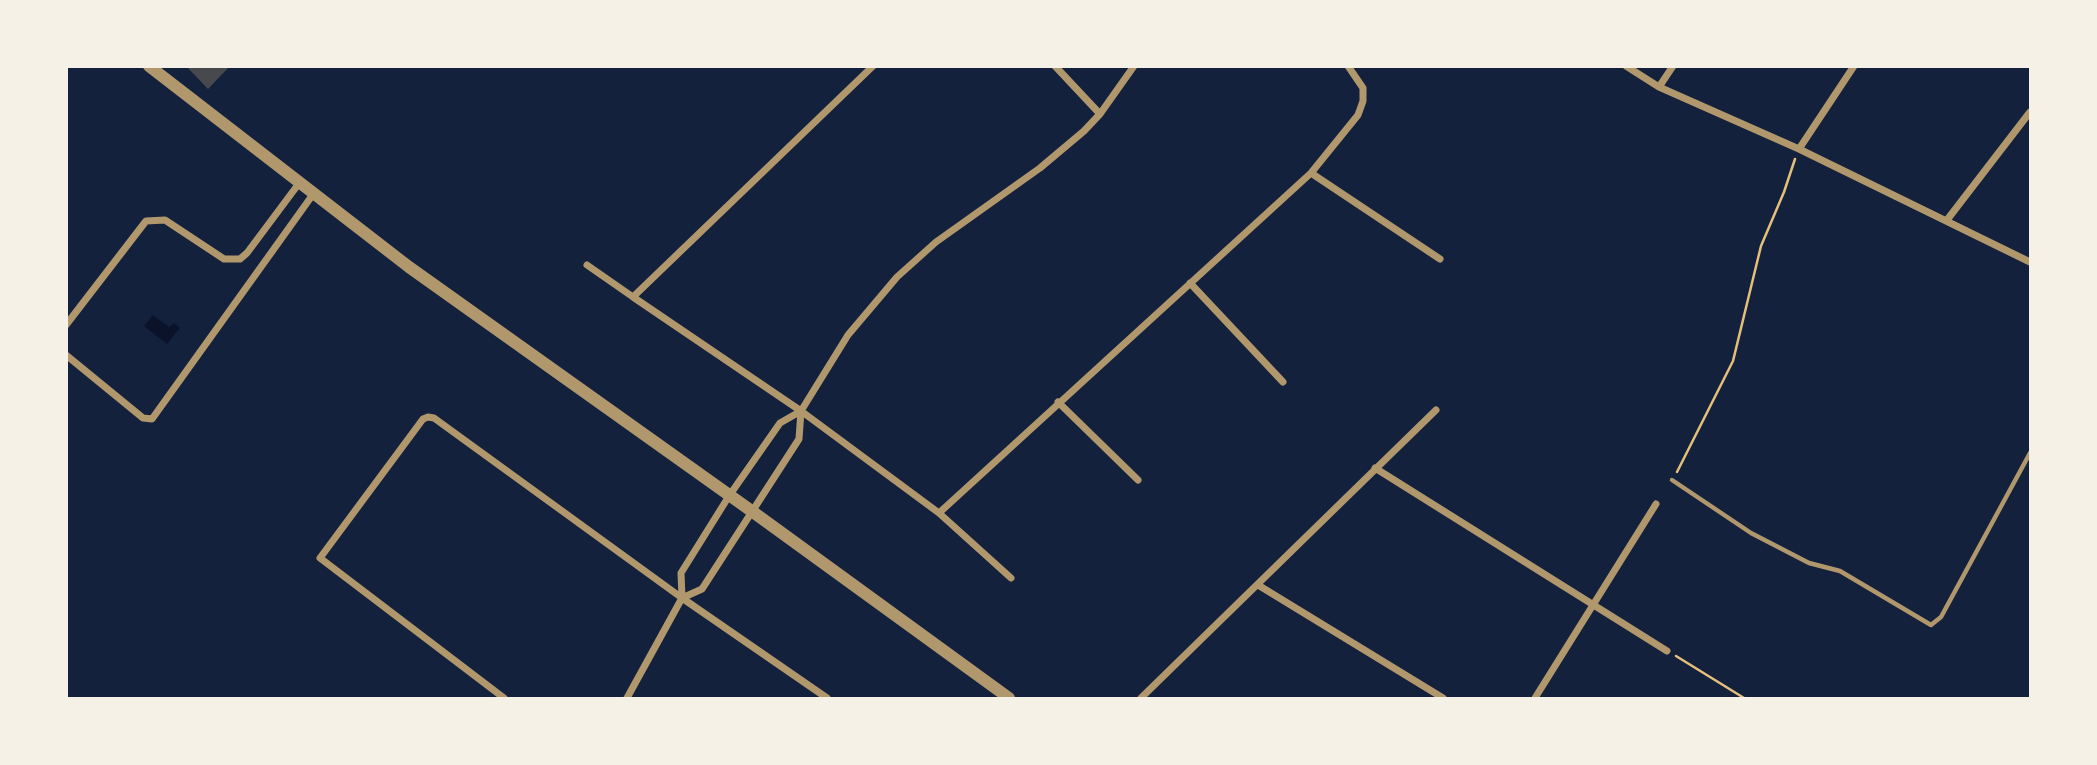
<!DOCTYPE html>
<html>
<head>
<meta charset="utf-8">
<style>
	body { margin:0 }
	#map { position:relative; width:2097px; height:765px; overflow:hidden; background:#14213d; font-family:"Archivo Narrow",sans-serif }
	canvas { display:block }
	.frame { position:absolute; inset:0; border:68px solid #f6f1e7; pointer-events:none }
</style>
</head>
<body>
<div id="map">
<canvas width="2097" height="765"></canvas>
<div class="frame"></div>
</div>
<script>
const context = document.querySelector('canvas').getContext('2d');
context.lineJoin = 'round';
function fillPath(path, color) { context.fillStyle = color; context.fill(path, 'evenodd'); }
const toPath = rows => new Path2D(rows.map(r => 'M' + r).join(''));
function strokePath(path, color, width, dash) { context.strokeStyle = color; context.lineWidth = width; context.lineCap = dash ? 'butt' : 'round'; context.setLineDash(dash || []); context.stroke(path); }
fillPath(toPath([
	[153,315,169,327,174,323,180,328,167,344,144,326]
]), '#0b132b');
fillPath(toPath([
	[186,66,230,66,208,89]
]), '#48494c');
strokePath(toPath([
	[1677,472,1733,361,1761,246,1784,192,1795,159],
	[1676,656,1744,698]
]), '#e5c07b', 2.5);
strokePath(toPath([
	[1672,480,1751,533,1809,563,1840,571,1931,625,1941,617,2030,453]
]), '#b1986c', 4.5);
strokePath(toPath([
	[1055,66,1100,114],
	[1626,66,1659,87,1799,149,2030,262],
	[1659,87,1673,66],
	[1799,149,1854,66],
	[1311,173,1440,259],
	[1947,220,2030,112],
	[587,265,633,297,873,66],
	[1190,283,1283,382],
	[633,297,801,411,939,513],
	[66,325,146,221,165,220,224,259,240,259,247,253,300,182],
	[66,355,143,418,152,419,314,193],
	[1058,402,1138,480],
	[1375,468,1667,651],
	[1011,578,939,513,1311,173,1358,115,1363,101,1363,88,1348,66],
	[1258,585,1443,698],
	[682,598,702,589,799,439,801,411,848,335,897,277,936,242,1040,168,1084,131,1100,114,1134,66],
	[504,698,320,558,423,419,428,417,434,418,682,598,827,698],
	[627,698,682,598,681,573,729,496,780,423,801,411],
	[1141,698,1436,410],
	[1535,698,1656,504]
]), '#b1986c', 7);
strokePath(toPath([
	[149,66,409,267,753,512,1009,698]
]), '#b1986c', 12);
</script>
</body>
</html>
